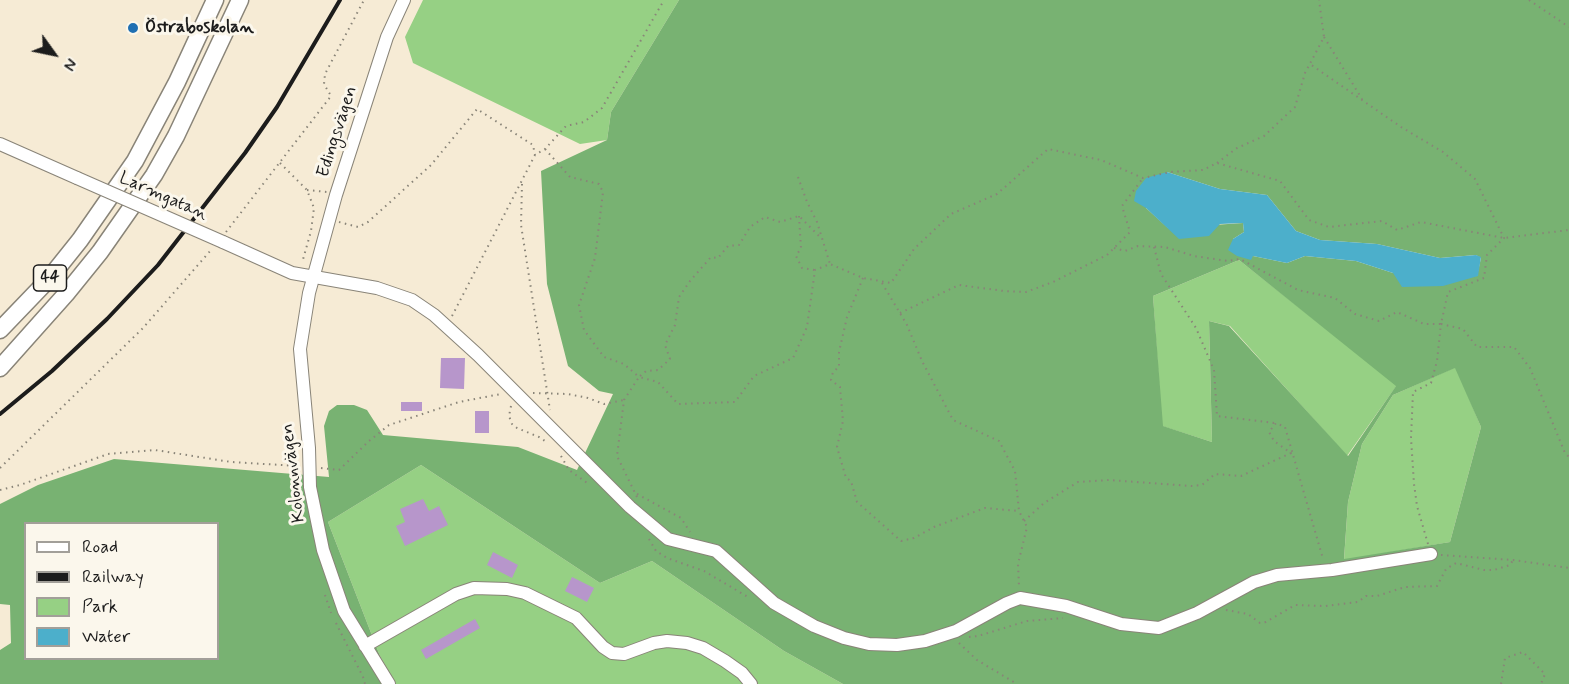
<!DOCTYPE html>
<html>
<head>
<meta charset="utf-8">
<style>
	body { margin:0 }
	#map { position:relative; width:1569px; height:684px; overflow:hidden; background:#f6ebd5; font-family:Mynerve,sans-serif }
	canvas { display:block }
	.legend { position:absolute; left:24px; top:522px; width:195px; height:138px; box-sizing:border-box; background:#fbf7ec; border:2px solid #a29f99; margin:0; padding:8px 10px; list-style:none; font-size:18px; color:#1c1c1c }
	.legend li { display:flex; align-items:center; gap:12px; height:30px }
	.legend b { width:30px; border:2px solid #a29f99 }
	.north { position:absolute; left:24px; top:24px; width:60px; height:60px; -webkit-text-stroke:4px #fbf7ec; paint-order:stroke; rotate:123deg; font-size:16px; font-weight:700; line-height:24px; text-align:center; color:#1c1c1c }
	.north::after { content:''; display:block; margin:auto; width:21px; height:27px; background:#1c1c1c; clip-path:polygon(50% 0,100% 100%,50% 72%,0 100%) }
</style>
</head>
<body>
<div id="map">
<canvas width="1569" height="684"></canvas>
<ul class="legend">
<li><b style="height:8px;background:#fff"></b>Road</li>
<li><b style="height:8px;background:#1c1c1c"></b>Railway</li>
<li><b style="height:16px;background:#96d084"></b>Park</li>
<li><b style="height:16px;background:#4cafcb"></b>Water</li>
</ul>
<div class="north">N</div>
</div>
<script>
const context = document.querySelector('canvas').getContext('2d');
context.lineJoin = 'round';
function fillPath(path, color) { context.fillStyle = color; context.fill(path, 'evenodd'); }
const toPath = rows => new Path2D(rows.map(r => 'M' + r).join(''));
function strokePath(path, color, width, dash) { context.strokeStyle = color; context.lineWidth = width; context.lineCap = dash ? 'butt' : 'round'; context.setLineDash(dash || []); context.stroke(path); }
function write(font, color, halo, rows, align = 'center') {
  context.font = font + ' Mynerve,sans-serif'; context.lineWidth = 6; context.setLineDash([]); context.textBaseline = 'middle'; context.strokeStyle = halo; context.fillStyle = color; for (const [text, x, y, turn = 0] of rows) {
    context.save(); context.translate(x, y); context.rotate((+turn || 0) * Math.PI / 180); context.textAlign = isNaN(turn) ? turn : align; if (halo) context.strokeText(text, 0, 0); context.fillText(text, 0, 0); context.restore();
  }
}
fillPath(toPath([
	[423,0,679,0,611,112,607,140,580,144,413,63,405,37],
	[1239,260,1397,385,1347,456,1230,326,1209,321,1212,442,1162,426,1153,296],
	[1456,367,1481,427,1450,542,1344,560,1348,502,1362,444,1393,395],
	[421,465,600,583,652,561,784,651,843,684,396,684,380,656,328,522]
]), '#96d084');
fillPath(toPath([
	[679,0,1569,0,1569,684,843,684,784,651,652,561,600,583,421,465,328,522,380,656,396,684,0,684,0,650,11,643,10,605,0,604,0,504,38,485,114,459,329,477,324,426,329,411,337,405,354,405,367,410,383,435,518,447,577,470,613,394,599,391,568,366,547,284,541,171,607,140,611,112],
	[1167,172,1220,189,1267,195,1296,231,1320,240,1377,244,1440,258,1476,255,1481,258,1477,276,1393,273,1356,261,1305,256,1287,263,1253,256,1233,239,1244,232,1243,223,1168,228,1146,208],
	[1239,260,1396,386,1348,456,1229,326,1209,321,1212,442,1163,426,1153,296],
	[1455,368,1481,427,1450,542,1344,559,1348,502,1362,444,1393,395],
	[26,524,218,524,218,658,26,658]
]), '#78b272');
fillPath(toPath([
	[1167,172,1220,189,1267,195,1296,231,1320,240,1377,244,1440,258,1476,255,1481,257,1478,276,1443,286,1402,287,1393,273,1356,261,1305,256,1287,263,1253,256,1251,260,1237,256,1228,250,1233,239,1244,232,1243,223,1220,224,1209,236,1179,239,1146,208,1134,201,1136,191,1146,178]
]), '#4cafcb');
fillPath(toPath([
	[441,358,465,358,464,389,440,388],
	[401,402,422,402,422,411,401,411],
	[475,411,489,411,489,433,475,433],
	[423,499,429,511,439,506,448,525,405,546,396,526,405,522,400,509],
	[493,552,518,565,512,578,487,565],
	[572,577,594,588,587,602,565,591],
	[475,619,480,628,426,659,421,650]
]), '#b796cb');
const minor = toPath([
	[0,144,77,178],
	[223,242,292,273,377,288,412,300,434,315,478,355,630,507,668,539,716,551,774,603,814,626,844,638,869,644,897,645,925,641,956,631,1007,603,1020,598,1066,606,1121,624,1159,628,1197,613,1254,582,1277,575,1332,570,1431,554],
	[365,646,456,594,474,588,507,589,525,593,576,618,603,647,612,653,624,654,654,643,667,641,687,643,703,648,725,661,742,673,751,684],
	[389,684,344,611,323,550,310,487,309,448,300,349,309,293,336,195,387,37,404,0]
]);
const highway = toPath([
	[0,330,48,280,80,240,135,161,177,82,215,0],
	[0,368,66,294,100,252,154,175,176,136,240,0]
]);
strokePath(minor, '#898478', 14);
strokePath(highway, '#898478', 19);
strokePath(toPath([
	[1529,0,1569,27],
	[1324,37,1362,99],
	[545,149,570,177,599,184,603,192,595,258,579,305,584,330,604,357,624,364,639,377,646,371,658,370,670,359,665,345,675,325,679,297,690,281,711,257,718,258,728,246,739,245,750,227,765,217,780,222,799,216,822,239],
	[280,163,307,190,314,208,311,231,302,263],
	[1217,163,1237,148,1264,136,1295,107,1305,73,1324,37,1319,0],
	[798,177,807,202,817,222,830,264],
	[522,184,521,225,550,410],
	[307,190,327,192],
	[799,216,801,248,796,256,802,268,814,270],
	[339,222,358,227,368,222,431,165,477,109,533,145,535,155],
	[226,232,331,96,324,84,325,74,364,0],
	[1154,247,1161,274,1196,328,1214,370,1217,416,1275,423],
	[1114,248,1125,251,1138,246,1165,247,1194,256,1228,261,1240,259,1298,290,1335,298,1355,314,1379,321,1397,312,1424,324,1441,324,1448,292,1484,278,1487,255,1504,238,1475,179,1443,152,1401,127,1310,64],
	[863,278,847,317,839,352,839,367,833,372,831,380,840,387,843,421,837,447,846,478,851,481,857,502,901,541,914,538,934,527,985,508,1019,511],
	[882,283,907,325,922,361,953,420,999,441,1015,471,1019,511,1027,527,1018,564,1019,586],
	[900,313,959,285,1004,291,1026,292,1053,282,1107,255,1130,232,1122,206,1143,178],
	[452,316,535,155,545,149,566,126,584,122,602,108,664,0],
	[533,393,568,394,588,398,604,404,624,400],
	[511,406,509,416,512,424,517,428,539,437,548,443],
	[561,456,569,470,590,485],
	[0,468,143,328,211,250],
	[321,468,339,470,369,441,389,425,459,402,501,394],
	[0,490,20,485,108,454,155,450,231,462,298,466],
	[637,494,681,518,690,532],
	[637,497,617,456,624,400,639,377,658,382,678,404,735,402,754,376,793,358,807,327,815,270,830,264,863,278,891,283,914,249,951,214,997,194,1048,149,1101,160,1143,178,1170,172,1203,170,1217,163,1280,181,1309,220,1329,227,1382,221,1397,230,1421,222,1504,238,1569,230],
	[1024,521,1044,503,1078,482,1109,480,1191,486,1202,485,1215,474,1241,476,1291,453,1274,441,1269,432,1276,423,1285,427,1323,559],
	[649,539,656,551,667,558,704,571,748,597],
	[1428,544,1417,506,1414,484,1411,438,1413,392,1431,383,1437,361,1441,324,1463,329,1477,347,1514,347,1530,368,1565,453,1569,457],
	[1441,555,1513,560,1569,568],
	[325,595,331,613],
	[1226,610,1248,614,1260,623,1266,622,1295,605,1325,606,1358,602,1366,596,1377,596,1405,587,1437,586,1446,569,1456,563,1484,570,1494,570,1510,565,1513,560],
	[336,623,364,679,365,684],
	[969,637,978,636,1027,621,1063,618],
	[959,643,977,660,1017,684],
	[1501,684,1505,658,1523,652,1545,674,1541,684]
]), '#898478', 2, [1.5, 4.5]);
strokePath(minor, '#fff', 12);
strokePath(highway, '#fff', 16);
strokePath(toPath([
	[0,414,52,371,107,319,158,265,245,153,277,107,340,0]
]), '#1c1c1c', 4);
const minorBridge = toPath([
	[77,178,223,242]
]);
strokePath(minorBridge, '#898478', 14, []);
strokePath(minorBridge, '#fff', 12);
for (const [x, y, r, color] of [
	[133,28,6,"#1f6fb2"]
]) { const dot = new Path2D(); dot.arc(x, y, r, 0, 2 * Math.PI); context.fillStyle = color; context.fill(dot); strokePath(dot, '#fbf7ec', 2); }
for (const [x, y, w] of [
	[50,278,33]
]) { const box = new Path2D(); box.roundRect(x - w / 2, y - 13, w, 26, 4.5); context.fillStyle = '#fbf7ec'; context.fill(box); strokePath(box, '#1c1c1c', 1.5); }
write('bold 16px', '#1c1c1c', null, [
	["44",50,278]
]);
write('bold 18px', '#1c1c1c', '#fbf7ec', [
	["Östraboskolan",145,28]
], 'left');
write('18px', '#1c1c1c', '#fbf7ec', [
	["Edingsvägen",338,132,-72],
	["Larmgatan",163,197,24],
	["Kolonnvägen",294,473,-97]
]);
</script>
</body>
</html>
